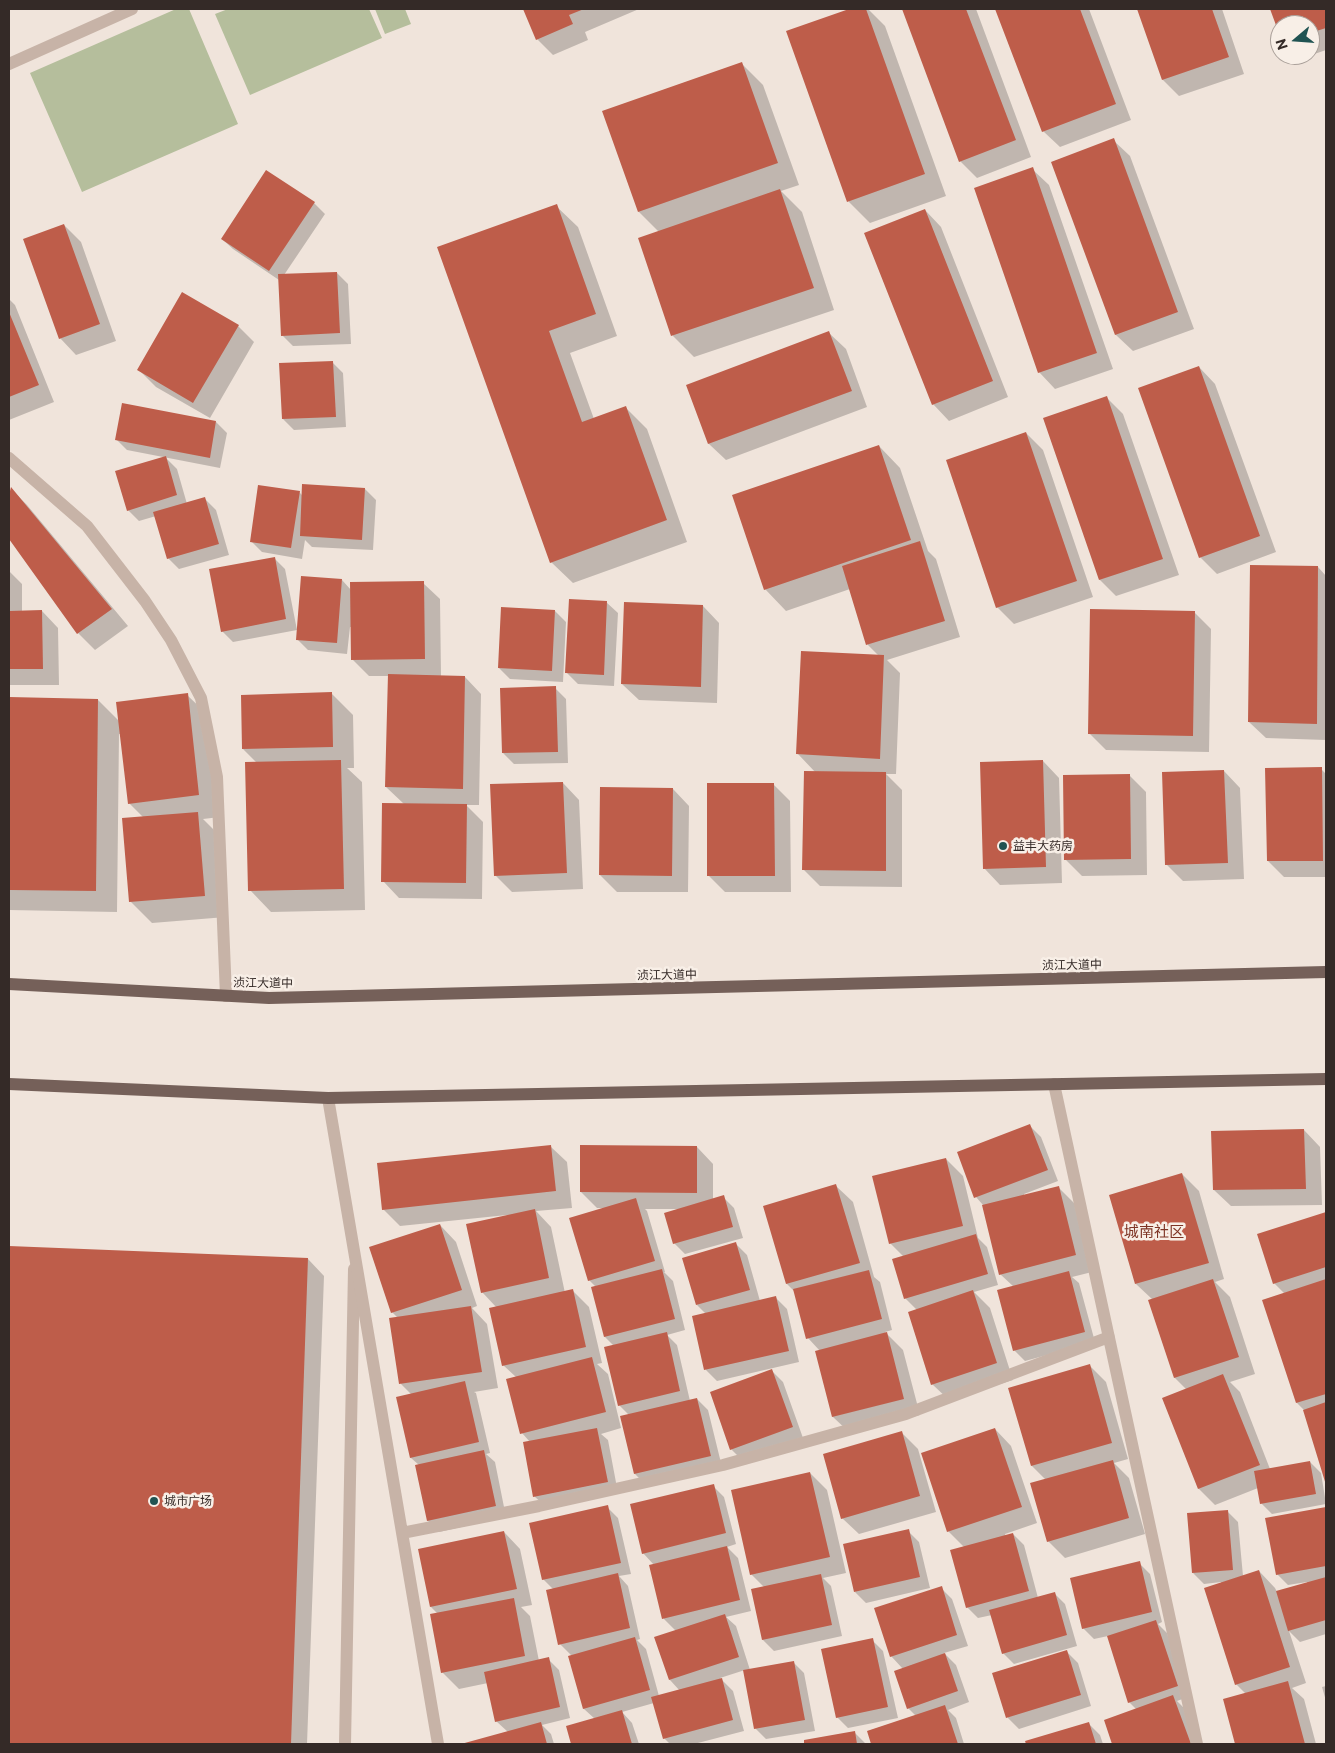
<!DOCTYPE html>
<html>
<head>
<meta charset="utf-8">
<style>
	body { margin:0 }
	#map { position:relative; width:1335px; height:1753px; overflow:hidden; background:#f0e4db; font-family:Commissioner,sans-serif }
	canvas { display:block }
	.frame { position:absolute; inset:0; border:10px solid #342a27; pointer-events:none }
	.north { position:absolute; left:1270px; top:15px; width:50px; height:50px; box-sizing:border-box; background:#f8efe7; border:1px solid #aaa09a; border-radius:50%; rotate:252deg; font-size:14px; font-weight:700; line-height:20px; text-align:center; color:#342a27 }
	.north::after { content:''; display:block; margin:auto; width:18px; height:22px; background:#205352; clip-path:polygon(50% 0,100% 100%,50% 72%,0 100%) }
</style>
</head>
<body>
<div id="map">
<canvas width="1335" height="1753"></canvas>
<div class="frame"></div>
<div class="north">N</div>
</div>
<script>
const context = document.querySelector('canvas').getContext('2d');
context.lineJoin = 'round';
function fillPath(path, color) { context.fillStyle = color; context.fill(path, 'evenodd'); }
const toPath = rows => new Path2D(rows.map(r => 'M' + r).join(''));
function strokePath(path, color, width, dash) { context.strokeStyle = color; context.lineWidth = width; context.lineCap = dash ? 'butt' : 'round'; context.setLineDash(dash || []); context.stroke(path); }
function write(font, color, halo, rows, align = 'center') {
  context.font = font + ' Commissioner,"Noto Sans SC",sans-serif'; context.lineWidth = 5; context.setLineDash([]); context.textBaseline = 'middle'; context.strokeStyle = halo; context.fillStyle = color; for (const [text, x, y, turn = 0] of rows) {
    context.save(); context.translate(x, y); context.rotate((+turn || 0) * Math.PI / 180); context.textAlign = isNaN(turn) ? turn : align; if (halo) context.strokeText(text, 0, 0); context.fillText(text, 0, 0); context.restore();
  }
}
fillPath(toPath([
	[176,9,189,9,238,124,82,192,30,73],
	[228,9,369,9,382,38,250,95,215,14],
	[375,9,405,9,411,24,385,34]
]), '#b5be9c');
fillPath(toPath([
	[524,9,639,9,585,32,588,40,553,55,537,39],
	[853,9,868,9,885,26,946,196,870,223,849,202,788,32],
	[903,9,976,9,1031,157,977,178,960,161],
	[997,9,1089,9,1131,120,1060,147,1043,131],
	[1138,9,1222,9,1244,74,1179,96,1163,80],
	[1272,9,1326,9,1326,50,1300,59,1296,55,1310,55,1310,25,1280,25,1280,33],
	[741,63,763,85,799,185,781,191,802,212,834,310,694,357,673,336,640,238,659,232,639,212,604,111],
	[1113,140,1130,156,1194,329,1133,351,1116,335,1052,162],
	[1032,169,1049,185,1113,369,1055,389,1039,372],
	[314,203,325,214,284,275,337,273,348,284,351,344,293,346,282,335,279,280,233,249,222,239],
	[556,206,578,227,617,336,570,353,594,419,625,407,647,429,687,542,573,583,551,562,439,248],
	[925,210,941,227,1008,397,949,421,933,404],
	[64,225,81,242,116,341,76,355,60,338],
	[9,299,15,305,54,402,9,420],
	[238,326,254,342,210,418,156,387,139,370],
	[829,333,846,349,867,407,726,460,709,444,688,385],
	[332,362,343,373,346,427,294,430,283,419],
	[1199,367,1215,384,1276,552,1217,574,1200,557],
	[1106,397,1123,414,1179,575,1116,596,1100,580,1044,419],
	[216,422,227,433,220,468,127,450,116,439],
	[1026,433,1043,450,1093,597,1014,624,997,607],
	[879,446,900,468,928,551,936,559,960,637,887,660,900,673,896,774,886,774,902,790,902,887,820,886,804,870,816,773,798,754,879,656,868,645,850,589,786,611,765,589],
	[166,458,177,469,187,504,205,499,216,510,229,555,179,569,168,558,156,516,139,521,128,510],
	[11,489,27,505,128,626,95,650,78,633,9,537,9,501],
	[365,489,376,500,373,550,312,547,305,540,302,559,262,552,251,541,299,492,303,496],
	[274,558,285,569,297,630,233,642,222,631],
	[1318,567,1326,576,1326,740,1266,738,1249,722],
	[9,571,22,584,22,612,42,611,58,628,59,685,9,685],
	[342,580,351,590,423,583,440,599,441,676,465,677,481,694,479,805,466,805,483,822,482,899,399,898,383,881,404,804,386,787,389,676,369,676,352,659,352,627,350,627,347,654,308,650,297,639],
	[606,602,618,613,614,686,578,684,567,673],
	[703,606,719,623,717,703,639,700,622,684],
	[555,611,566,622,563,682,510,679,499,668],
	[1194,612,1211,629,1209,752,1106,750,1089,733],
	[555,688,566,699,568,763,514,764,503,753],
	[331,693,353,715,354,768,347,768,362,782,365,910,271,912,250,890,257,763,243,749],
	[187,695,209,716,220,817,203,819,219,835,226,917,152,923,130,901,143,817,129,803,121,734,119,734,117,912,9,910,9,699,98,700,120,722],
	[1043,761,1059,778,1062,883,1000,885,984,868],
	[1321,769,1326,774,1326,877,1284,877,1268,861],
	[1224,771,1240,788,1244,879,1183,881,1166,864],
	[1129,775,1146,792,1147,875,1082,876,1065,859],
	[563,783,579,800,583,889,512,892,495,875],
	[774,785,790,801,791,892,725,892,708,875],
	[673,789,689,806,688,892,617,892,600,875],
	[1030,1126,1041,1137,1058,1181,1024,1194,1024,1196,1058,1187,1075,1204,1092,1272,1072,1277,1079,1283,1095,1342,1025,1361,1014,1350,1014,1287,1000,1274,983,1205,976,1197],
	[1304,1130,1320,1147,1322,1205,1231,1206,1214,1190],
	[550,1146,567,1162,572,1208,536,1211,551,1227,565,1293,573,1291,589,1307,602,1363,597,1364,608,1374,621,1428,601,1434,608,1440,618,1493,546,1507,534,1496,530,1442,522,1433,516,1377,503,1365,497,1308,482,1292,507,1215,400,1226,383,1209],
	[697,1147,713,1164,713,1200,723,1197,734,1208,743,1238,685,1254,674,1243,678,1209,645,1209,647,1211,665,1272,664,1272,673,1281,685,1330,667,1335,677,1345,690,1401,697,1399,708,1410,722,1467,646,1485,635,1474,629,1415,619,1405,614,1346,605,1337,596,1287,589,1280,605,1208,597,1208,581,1192],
	[946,1159,963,1176,978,1238,987,1247,998,1285,974,1292,990,1308,1013,1380,949,1400,932,1384,917,1310,905,1298,904,1257,890,1243],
	[1182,1174,1199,1191,1224,1279,1215,1282,1230,1297,1255,1374,1230,1382,1240,1392,1270,1469,1310,1462,1321,1473,1326,1504,1272,1514,1261,1503,1258,1488,1215,1505,1199,1489,1163,1399,1187,1390,1175,1378,1153,1300,1136,1284],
	[836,1186,853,1202,874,1277,880,1282,892,1330,885,1332,903,1350,920,1415,850,1433,833,1417,820,1351,808,1338,795,1292,787,1284,764,1207],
	[1326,1213,1326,1482,1304,1410,1297,1403,1264,1301,1285,1294,1274,1283,1259,1235],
	[440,1225,456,1242,477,1306,472,1308,487,1324,498,1388,474,1392,476,1393,490,1453,486,1454,495,1462,506,1517,439,1532,428,1521,419,1465,411,1458,412,1395,401,1384,398,1318,392,1312],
	[736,1244,747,1255,760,1301,776,1298,787,1309,799,1362,717,1381,706,1370,693,1317,706,1314,697,1305],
	[9,1247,308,1259,324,1276,307,1744,9,1744],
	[1090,1366,1106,1382,1128,1459,1114,1463,1129,1478,1145,1534,1065,1558,1048,1541,1046,1480,1032,1466,1010,1389],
	[772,1371,783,1382,803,1438,742,1460,731,1449],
	[995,1429,1011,1446,1037,1523,1005,1534,1006,1536,1013,1534,1024,1545,1038,1598,1054,1593,1065,1604,1077,1646,1014,1664,1003,1653,992,1615,978,1618,967,1607,965,1548,948,1531],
	[901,1432,918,1449,936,1512,859,1534,842,1518],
	[810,1473,827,1490,846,1573,823,1578,831,1586,842,1636,774,1651,763,1640,753,1590,764,1587,751,1574],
	[713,1486,724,1497,736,1544,727,1547,738,1558,751,1611,726,1617,736,1626,750,1670,793,1662,804,1673,815,1731,766,1739,755,1728,745,1670,720,1678,733,1691,744,1731,694,1744,670,1744,664,1738,654,1703,622,1712,632,1723,639,1744,572,1744,567,1727,595,1719,584,1709,572,1656,560,1644,553,1589,543,1579,607,1507,618,1518,631,1574,619,1576,628,1586,640,1639,637,1640,646,1649,659,1696,680,1691,670,1680,676,1631,664,1619,654,1565,643,1553],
	[1326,1508,1326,1634,1300,1642,1289,1631,1306,1683,1292,1688,1304,1699,1316,1744,1236,1744,1224,1700,1246,1694,1236,1684,1221,1582,1204,1584,1193,1573,1227,1511,1238,1522,1243,1576,1259,1571,1275,1588,1277,1592,1307,1584,1307,1582,1288,1585,1277,1574,1266,1519],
	[908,1531,919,1542,930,1588,866,1603,855,1592],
	[504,1532,520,1549,532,1605,521,1607,530,1616,539,1661,548,1659,559,1670,570,1718,542,1725,551,1734,554,1744,464,1744,508,1732,496,1721,488,1683,459,1689,442,1672,438,1614,431,1607,419,1550],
	[1139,1563,1150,1574,1162,1622,1158,1624,1167,1633,1188,1697,1177,1701,1184,1708,1197,1744,1114,1744,1106,1721,1137,1710,1129,1702,1108,1636,1094,1639,1083,1628],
	[941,1588,952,1599,968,1646,944,1653,956,1665,969,1702,948,1710,956,1718,964,1744,873,1744,868,1731,916,1716,908,1708,903,1669,891,1656],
	[872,1640,883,1651,898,1718,848,1728,837,1717],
	[1067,1652,1078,1663,1091,1706,1019,1729,1008,1718,994,1674],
	[1326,1686,1326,1701,1322,1687],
	[1089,1724,1100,1735,1103,1744,1028,1744,1027,1742],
	[855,1733,866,1744,806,1744,805,1741]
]), '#0003');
fillPath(toPath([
	[523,9,584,9,569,15,573,24,536,40],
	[849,9,866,9,925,174,847,202,786,31],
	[902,9,966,9,1016,140,959,162],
	[995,9,1080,9,1116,104,1042,132],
	[1137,9,1212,9,1229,57,1162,80],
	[1270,9,1326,9,1326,28,1310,33,1310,25,1280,25,1280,36],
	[742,62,778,163,638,212,602,111],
	[1114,138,1178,312,1115,335,1051,162],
	[1033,167,1097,353,1038,373,974,188],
	[266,170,315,202,269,271,221,239],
	[780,189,814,288,671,336,638,238],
	[557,204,596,314,549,331,582,422,626,406,667,520,550,563,437,247],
	[925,209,993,381,932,405,864,233],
	[64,224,100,324,59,339,23,239],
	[337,272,340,333,281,336,278,274],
	[182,292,239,325,193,403,137,370],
	[9,312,39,385,9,397],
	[829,331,852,391,708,444,686,385],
	[333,361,336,417,282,419,279,363],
	[1199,366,1260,536,1199,558,1138,388],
	[1107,396,1163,559,1099,580,1043,418],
	[122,403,216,421,210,458,115,440],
	[1026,432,1077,581,996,608,946,460],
	[879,445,911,540,764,590,732,495],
	[166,456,177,495,127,511,115,471],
	[302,484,365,488,362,540,300,536],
	[258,485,300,491,291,548,250,542],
	[11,487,112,609,77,634,9,539,9,495],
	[205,497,219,544,167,559,153,512],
	[920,541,945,621,866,645,842,566],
	[275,557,286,619,221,632,209,569],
	[1250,565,1318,566,1317,724,1248,722],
	[301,576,342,579,337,643,296,640],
	[424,581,425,659,351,660,350,582],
	[569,599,607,601,604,675,565,673],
	[624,602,703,605,701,687,621,684],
	[501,607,555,610,552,671,498,668],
	[1090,609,1195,611,1193,736,1088,734],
	[42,610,43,669,9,669,9,611],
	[801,651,884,655,880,759,796,754],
	[388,674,465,676,463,789,385,787],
	[556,686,558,752,502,753,500,688],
	[332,692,333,747,242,749,241,695],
	[188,693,199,795,128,804,116,702],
	[9,697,98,699,96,891,9,890],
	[341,760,344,889,248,891,245,762],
	[1043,760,1046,867,983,869,980,762],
	[1322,767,1323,861,1267,861,1265,768],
	[1224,770,1228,863,1165,865,1162,772],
	[804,771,886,772,886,871,802,870],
	[1130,774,1131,859,1064,860,1063,775],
	[563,782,567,873,494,876,490,784],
	[707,783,774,783,775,876,707,876],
	[600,787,673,788,672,876,599,875],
	[382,803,467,804,466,883,381,882],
	[198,812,205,896,129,902,122,818],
	[1030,1124,1048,1170,974,1198,957,1152],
	[1304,1129,1306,1189,1213,1190,1211,1131],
	[551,1145,556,1191,382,1210,377,1163],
	[580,1145,697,1146,697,1193,580,1192],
	[946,1158,963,1226,889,1244,872,1176],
	[1182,1173,1209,1263,1135,1284,1109,1195],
	[836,1184,860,1263,786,1284,763,1206],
	[1059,1186,1076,1255,999,1275,982,1205],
	[724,1195,733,1227,673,1244,664,1213],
	[636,1198,655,1261,588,1281,569,1218],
	[535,1209,549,1278,481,1293,466,1224],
	[1326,1212,1326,1267,1273,1284,1257,1234],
	[440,1224,462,1290,391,1313,369,1247],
	[976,1234,988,1274,904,1299,892,1259],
	[736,1242,750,1290,696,1305,682,1258],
	[9,1246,308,1258,291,1744,9,1744],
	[662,1269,675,1319,604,1337,591,1287],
	[869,1270,882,1319,806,1339,793,1289],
	[1069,1271,1085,1332,1013,1351,997,1290],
	[1213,1279,1239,1357,1174,1378,1148,1300],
	[1326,1279,1326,1394,1296,1403,1262,1300],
	[573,1289,586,1347,502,1366,489,1308],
	[973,1290,997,1363,931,1385,908,1312],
	[776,1296,789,1351,704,1370,692,1316],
	[471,1306,482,1372,399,1384,389,1318],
	[667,1332,680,1391,618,1406,604,1347],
	[887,1332,904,1399,832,1417,815,1351],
	[592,1357,606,1412,520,1434,506,1379],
	[1090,1364,1112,1443,1031,1466,1008,1388],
	[772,1369,793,1427,730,1450,710,1392],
	[1223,1374,1260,1465,1198,1489,1162,1398],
	[465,1381,479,1442,410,1458,396,1397],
	[697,1398,711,1456,634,1474,620,1416],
	[1326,1402,1326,1485,1303,1410],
	[597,1428,608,1482,533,1497,523,1442],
	[995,1428,1022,1507,947,1532,921,1453],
	[902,1431,920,1496,841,1519,823,1454],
	[484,1450,496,1506,427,1521,415,1465],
	[1113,1460,1129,1518,1047,1542,1030,1483],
	[1310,1461,1316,1494,1260,1504,1254,1471],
	[810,1472,830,1557,750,1575,731,1490],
	[714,1484,726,1533,642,1554,630,1504],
	[608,1505,621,1563,542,1580,529,1523],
	[1326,1507,1326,1566,1276,1575,1265,1518],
	[1228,1510,1233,1570,1192,1573,1187,1513],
	[909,1529,920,1577,854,1592,843,1544],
	[504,1531,517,1589,430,1607,418,1549],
	[1013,1533,1029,1591,966,1608,950,1550],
	[727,1546,740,1600,662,1619,649,1565],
	[1140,1561,1152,1612,1082,1629,1070,1578],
	[1259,1570,1290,1667,1235,1685,1204,1588],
	[618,1573,630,1628,558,1645,546,1590],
	[821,1574,832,1625,762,1640,751,1589],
	[1326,1577,1326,1620,1288,1631,1276,1591],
	[942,1586,957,1635,890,1657,874,1608],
	[1055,1592,1067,1635,1002,1654,989,1610],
	[514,1598,525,1656,441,1673,430,1614],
	[725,1614,739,1657,669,1680,654,1637],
	[1156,1620,1178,1686,1128,1703,1107,1636],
	[635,1637,650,1690,583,1709,568,1656],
	[873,1638,888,1707,836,1718,821,1649],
	[1067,1650,1081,1695,1006,1718,992,1673],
	[945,1653,958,1691,907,1709,894,1671],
	[549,1657,560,1707,495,1722,484,1672],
	[794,1661,805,1720,754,1729,743,1670],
	[722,1678,733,1720,663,1739,651,1697],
	[1288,1681,1305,1744,1235,1744,1223,1699],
	[1173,1695,1191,1744,1112,1744,1104,1720],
	[945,1705,958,1744,871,1744,867,1731],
	[622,1710,632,1744,571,1744,566,1726],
	[541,1722,547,1744,461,1744],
	[1089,1722,1096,1744,1026,1744,1025,1741],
	[855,1731,857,1744,804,1744,804,1740]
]), '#be5d4a');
strokePath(toPath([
	[345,1744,354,1269]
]), '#c7b3a7', 12);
strokePath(toPath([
	[9,64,132,9],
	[9,458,87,526,145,601,171,640,201,698,217,777,226,996],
	[1054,1084,1197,1744],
	[328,1098,438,1744],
	[402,1533,539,1506,723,1465,906,1414,1109,1337]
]), '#c7b3a7', 12);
strokePath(toPath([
	[9,984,269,998,1326,972],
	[9,1084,328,1098,1326,1079]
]), '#756059', 12);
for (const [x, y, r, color] of [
	[1003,846,5,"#205352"],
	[154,1501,5,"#205352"]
]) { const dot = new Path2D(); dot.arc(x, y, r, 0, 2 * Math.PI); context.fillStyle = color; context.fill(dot); strokePath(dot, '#f8efe7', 2); }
write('12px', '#342a27', '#f8efe7', [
	["益丰大药房",1013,846],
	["城市广场",164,1501]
], 'left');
write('12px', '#342a27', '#f8efe7', [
	["浈江大道中",1072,965,-1],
	["浈江大道中",667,975,-1],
	["浈江大道中",263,983,1]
]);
write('15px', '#7e3425', '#f8efe7', [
	["城南社区",1154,1232]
]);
</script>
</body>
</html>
